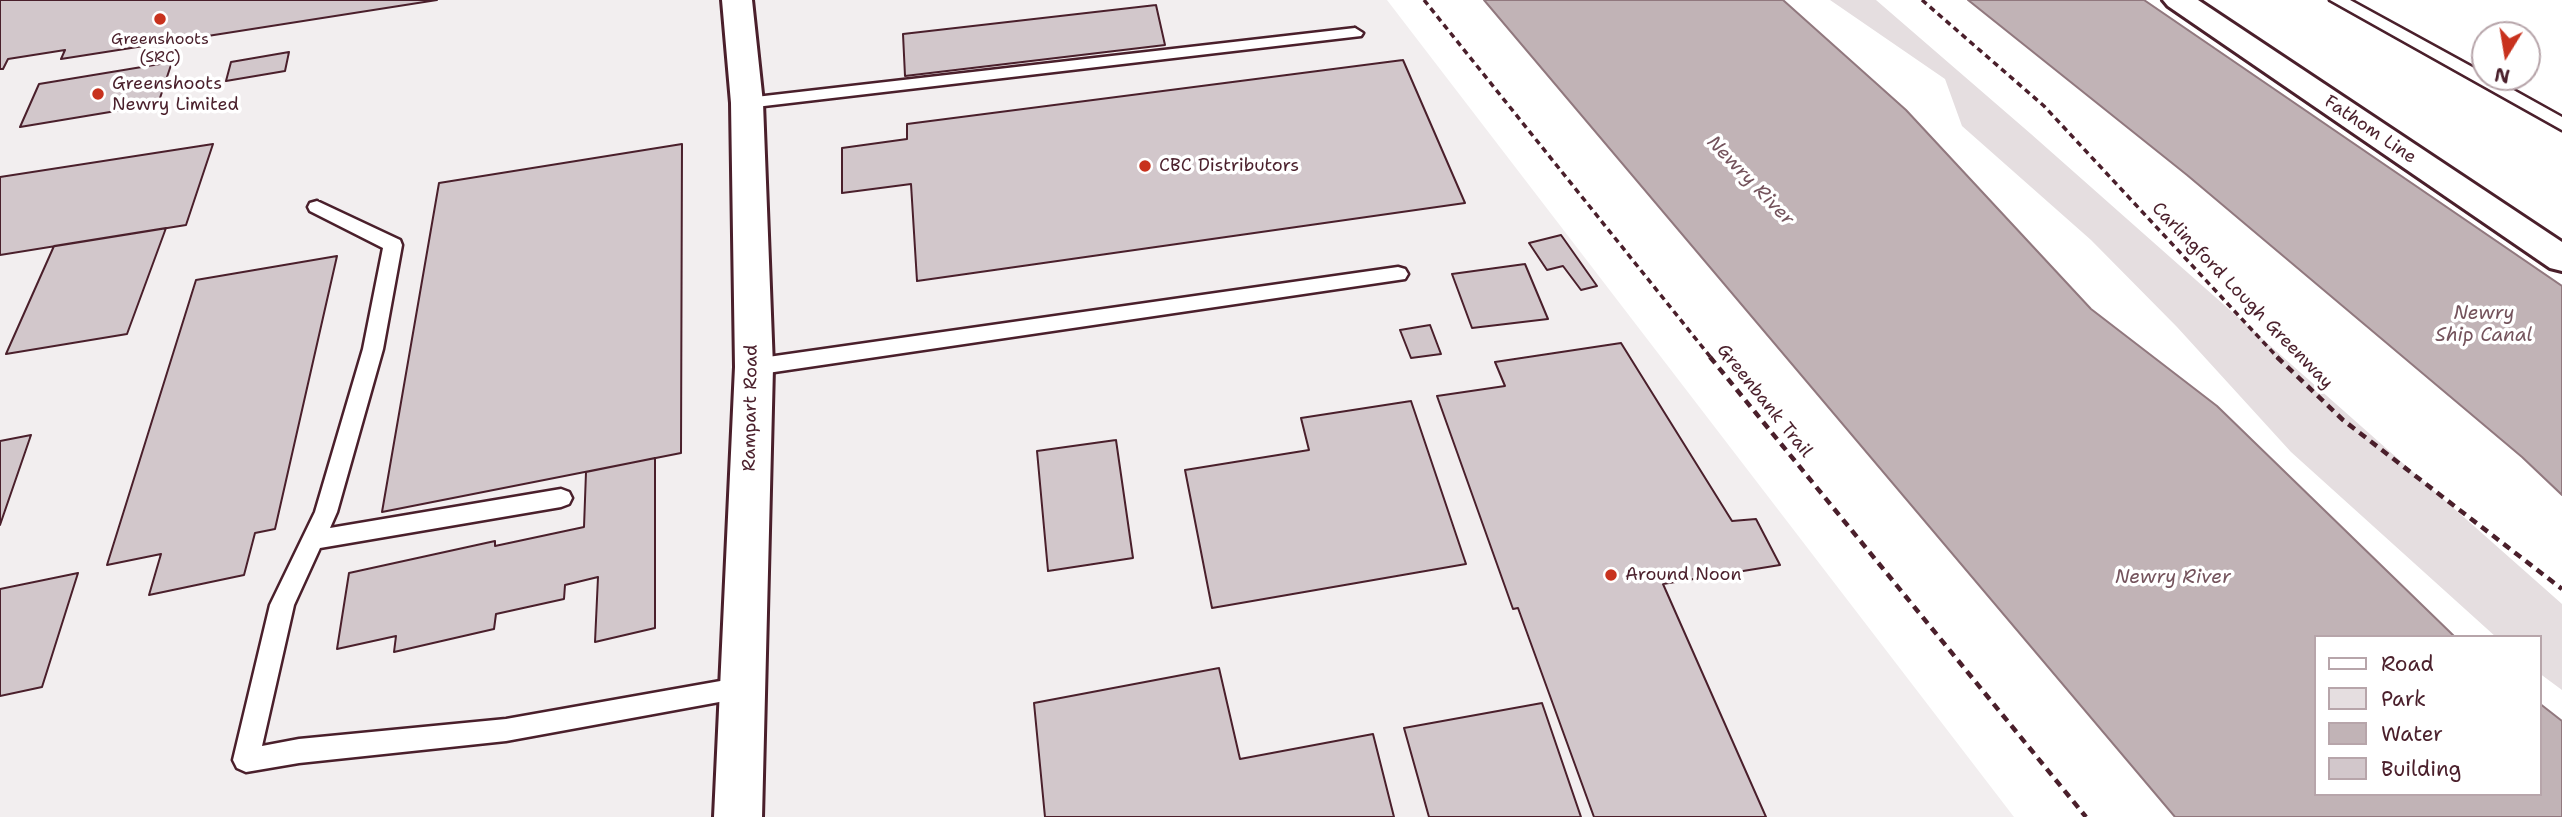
<!DOCTYPE html>
<html>
<head>
<meta charset="utf-8">
<style>
	body { margin:0 }
	#map { position:relative; width:2562px; height:817px; overflow:hidden; background:#fff; font-family:"Shantell Sans",sans-serif }
	canvas { display:block }
	.legend { position:absolute; left:2314px; top:635px; width:228px; height:161px; box-sizing:border-box; background:#fff; border:2px solid #b7a5aa; margin:0; padding:9px 12px; list-style:none; font-size:21px; color:#4a1f2b }
	.legend li { display:flex; align-items:center; gap:14px; height:35px }
	.legend b { width:35px; border:2px solid #b7a5aa }
	.north { position:absolute; left:2471px; top:21px; width:70px; height:70px; box-sizing:border-box; background:#fff; border:2px solid #b7a5aa; border-radius:50%; rotate:191deg; font-size:19px; font-weight:700; line-height:28px; text-align:center; color:#4a1f2b }
	.north::after { content:''; display:block; margin:auto; width:24px; height:32px; background:#c8321e; clip-path:polygon(50% 0,100% 100%,50% 72%,0 100%) }
</style>
</head>
<body>
<div id="map">
<canvas width="2562" height="817"></canvas>
<ul class="legend">
<li><b style="height:9px;background:#fff"></b>Road</li>
<li><b style="height:19px;background:#e5dee0"></b>Park</li>
<li><b style="height:19px;background:#c1b3b6"></b>Water</li>
<li><b style="height:19px;background:#d2c7cb"></b>Building</li>
</ul>
<div class="north">N</div>
</div>
<script>
const context = document.querySelector('canvas').getContext('2d');
context.lineJoin = 'round';
function fillPath(path, color) { context.fillStyle = color; context.fill(path, 'evenodd'); }
const toPath = rows => new Path2D(rows.map(r => 'M' + r).join(''));
function strokePath(path, color, width, dash) { context.strokeStyle = color; context.lineWidth = width; context.lineCap = dash ? 'butt' : 'round'; context.setLineDash(dash || []); context.stroke(path); }
function write(font, color, halo, rows, align = 'center') {
  context.font = font + ' "Shantell Sans",sans-serif'; context.lineWidth = 7; context.setLineDash([]); context.textBaseline = 'middle'; context.strokeStyle = halo; context.fillStyle = color; for (const [text, x, y, turn = 0] of rows) {
    context.save(); context.translate(x, y); context.rotate((+turn || 0) * Math.PI / 180); context.textAlign = isNaN(turn) ? turn : align; if (halo) context.strokeText(text, 0, 0); context.fillText(text, 0, 0); context.restore();
  }
}
fillPath(toPath([
	[0,0,1387,0,2014,817,0,817]
]), '#f2eeef');
fillPath(toPath([
	[1830,0,1876,0,2031,134,2562,604,2562,690,2539,673,2539,637,2496,637,2291,452,2177,327,2091,240,1962,126,1945,79]
]), '#e5dee0');
const water = toPath([
	[1484,0,1783,0,1906,110,2091,309,2217,406,2455,637,2315,637,2315,794,2539,794,2539,703,2562,721,2562,817,2175,817,1484,0],
	[1968,0,2144,0,2562,286,2562,495,2522,457,2187,175,1968,0]
]);
fillPath(water, '#c1b3b6');
strokePath(water, '#91787e', 2);
const building = toPath([
	[0,0,437,0,61,59,65,50,8,59,3,69,0,69,0,0],
	[1156,5,1165,45,905,76,903,34,1156,5],
	[289,52,285,71,226,81,231,62,289,52],
	[1403,60,1465,203,917,281,911,184,842,193,842,148,907,139,907,124,1403,60],
	[172,62,158,104,20,127,39,84,172,62],
	[213,144,186,225,0,255,0,177,213,144],
	[682,144,681,453,382,512,439,183,682,144],
	[166,228,127,334,6,354,54,246,166,228],
	[1561,235,1597,286,1581,290,1563,266,1547,270,1529,243,1561,235],
	[337,256,275,529,255,533,244,575,149,595,161,554,107,565,196,280,337,256],
	[1525,264,1548,319,1472,328,1452,274,1525,264],
	[1430,325,1441,354,1411,358,1400,330,1430,325],
	[1621,343,1732,521,1756,519,1780,565,1663,584,1766,817,1594,817,1518,608,1513,609,1437,396,1505,386,1495,362,1621,343],
	[1411,401,1466,564,1212,608,1185,470,1309,450,1301,418,1411,401],
	[31,435,0,525,0,441,31,435],
	[1116,440,1133,558,1048,571,1037,451,1116,440],
	[655,458,655,628,595,642,598,577,565,585,564,599,496,614,494,629,394,652,396,636,337,649,349,573,495,541,495,546,584,527,586,472,655,458],
	[78,573,42,687,0,696,0,589,78,573],
	[1219,668,1240,759,1373,734,1394,817,1045,817,1034,703,1219,668],
	[1542,703,1581,817,1429,817,1404,728,1542,703]
]);
fillPath(building, '#d2c7cb');
strokePath(building, '#4a1f2b', 2);
const lane = toPath([
	[2330,0,2350,0,2485,74,2485,77,2490,77,2562,117,2562,130,2330,0],
	[1355,28,1363,33,1361,36,747,108,738,103,747,98,1355,28],
	[317,201,400,240,402,245,383,349,337,512,330,528,561,489,569,492,572,498,569,504,561,507,320,548,294,605,262,746,299,739,506,719,743,677,752,680,755,688,752,696,506,741,299,763,246,772,237,768,233,760,270,605,315,512,363,349,383,248,310,211,308,207,310,203,317,201],
	[1398,267,1405,269,1408,274,1405,279,754,375,747,372,744,367,747,362,754,359,1398,267]
]);
const street = toPath([
	[722,0,752,0,763,103,773,367,762,817,714,817,735,367,731,103,722,0]
]);
const secondary = toPath([
	[2163,0,2198,0,2562,242,2562,271,2550,268,2168,6,2163,0]
]);
strokePath(lane, '#4a1f2b', 5);
strokePath(street, '#4a1f2b', 6);
strokePath(secondary, '#4a1f2b', 6);
strokePath(toPath([
	[1424,0,1712,359],
	[1922,0,2044,106,2279,359]
]), '#4a1f2b', 3.5, [6, 4.5]);
strokePath(toPath([
	[1710,357,2086,817],
	[2277,357,2343,420,2562,589]
]), '#4a1f2b', 4.5, [8, 6]);
fillPath(lane, '#fff');
fillPath(street, '#fff');
fillPath(secondary, '#fff');
for (const [x, y, r, color] of [
	[160,19,7,"#c8321e"],
	[98,94,7,"#c8321e"],
	[1145,166,7,"#c8321e"],
	[1611,575,7,"#c8321e"]
]) { const dot = new Path2D(); dot.arc(x, y, r, 0, 2 * Math.PI); context.fillStyle = color; context.fill(dot); strokePath(dot, '#fff', 2.5); }
write('16px', '#4a1f2b', '#fff', [
	["Greenshoots",160,40],
	["(SRC)",160,58]
]);
write('18px', '#4a1f2b', '#fff', [
	["Greenshoots",112,84],
	["Newry Limited",112,105],
	["CBC Distributors",1159,166],
	["Around Noon",1625,575]
], 'left');
write('18px', '#4a1f2b', '#fff', [
	["Fathom Line",2370,130,34],
	["Carlingford Lough Greenway",2242,296,46],
	["Greenbank Trail",1764,401,51],
	["Rampart Road",751,408,-89]
]);
write('italic 19px', '#74535c', '#fff', [
	["Newry River",1750,181,46],
	["Newry",2484,314],
	["Ship Canal",2484,336],
	["Newry River",2173,578]
]);
</script>
</body>
</html>
